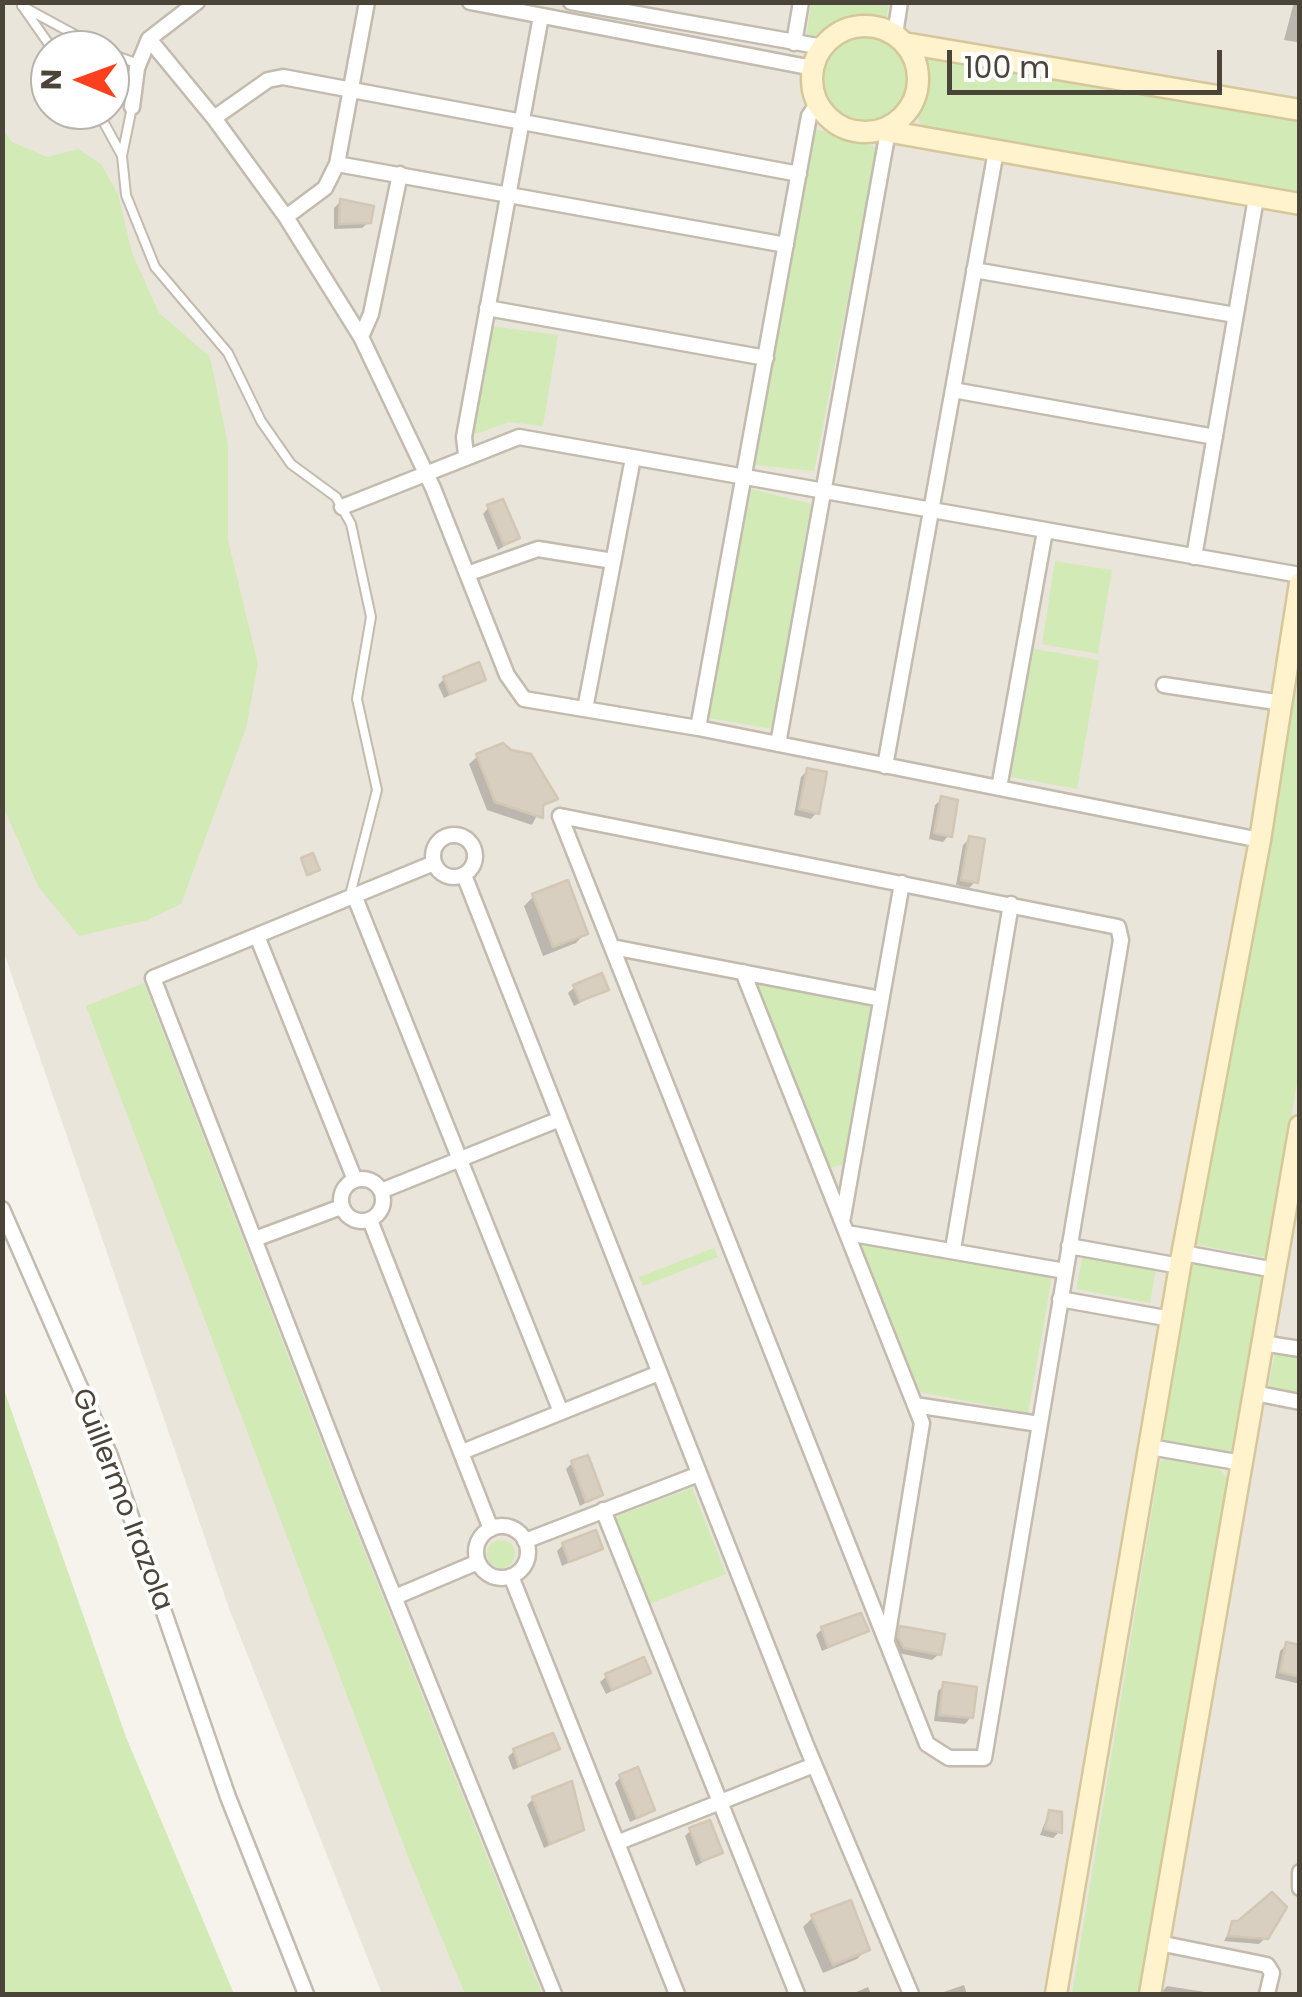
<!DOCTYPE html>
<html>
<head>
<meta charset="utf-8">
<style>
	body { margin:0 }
	#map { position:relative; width:1302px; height:1997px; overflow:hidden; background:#f6f3ec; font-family:Poppins,sans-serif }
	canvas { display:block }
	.frame { position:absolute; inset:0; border:5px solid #4b4439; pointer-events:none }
	.north { position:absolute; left:30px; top:30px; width:100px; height:100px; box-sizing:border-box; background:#fff; border:2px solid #b7b4b0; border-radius:50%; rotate:271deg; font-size:28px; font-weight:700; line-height:40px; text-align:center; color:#4b4439 }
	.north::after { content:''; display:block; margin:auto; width:35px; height:45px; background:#fc3f1d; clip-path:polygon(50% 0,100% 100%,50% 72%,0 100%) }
	.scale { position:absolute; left:947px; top:50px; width:275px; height:45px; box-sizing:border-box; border:5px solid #4b4439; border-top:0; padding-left:12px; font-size:30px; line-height:35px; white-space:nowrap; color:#4b4439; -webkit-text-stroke:8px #fff; paint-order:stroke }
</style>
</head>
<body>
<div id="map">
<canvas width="1302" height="1997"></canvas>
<div class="frame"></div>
<div class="north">N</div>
<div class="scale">100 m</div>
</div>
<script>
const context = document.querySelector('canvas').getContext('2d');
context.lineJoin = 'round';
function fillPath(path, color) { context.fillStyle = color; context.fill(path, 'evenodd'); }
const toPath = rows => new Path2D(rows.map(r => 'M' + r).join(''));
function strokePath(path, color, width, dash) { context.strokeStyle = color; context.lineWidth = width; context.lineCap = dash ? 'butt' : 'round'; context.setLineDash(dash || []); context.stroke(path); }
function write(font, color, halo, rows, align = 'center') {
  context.font = font + ' Poppins,sans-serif'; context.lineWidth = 8; context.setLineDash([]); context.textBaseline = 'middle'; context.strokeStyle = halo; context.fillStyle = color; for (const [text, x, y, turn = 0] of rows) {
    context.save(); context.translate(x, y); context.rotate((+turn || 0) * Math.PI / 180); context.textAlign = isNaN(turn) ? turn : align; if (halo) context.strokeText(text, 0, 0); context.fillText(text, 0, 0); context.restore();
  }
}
fillPath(toPath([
	[2,3,1299,3,1299,1994,382,1994,230,1611,3,950],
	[50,50,110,50,110,110,50,110]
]), '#eae5da');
fillPath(toPath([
	[811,3,889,3,886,20,858,17,818,38,806,38],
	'822 79a44 44 0 1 1 88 0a44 44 0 1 1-88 0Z',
	[931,53,1299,119,1299,199,923,129,916,114,927,75,926,59],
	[2,129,12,142,47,157,78,149,101,164,118,194,132,253,159,313,210,357,228,444,228,540,258,664,246,728,181,904,148,920,79,936,39,888,3,806],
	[816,129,877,148,814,471,755,465],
	[491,326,558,335,543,426,509,422,476,434,471,428],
	[751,489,811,504,772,729,709,718],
	[1055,561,1112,570,1098,654,1042,644],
	[1299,645,1299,1071,1268,1258,1197,1245],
	[1029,648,1099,660,1077,789,1007,776],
	[754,981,871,1005,844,1164,830,1168],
	[144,983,339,1488,542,1994,465,1994,409,1859,86,1006],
	[860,1244,1052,1277,1028,1413,920,1392],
	[714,1248,718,1257,643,1286,639,1277],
	[1083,1254,1156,1268,1150,1303,1076,1289],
	[1193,1263,1262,1276,1231,1452,1161,1440],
	[1275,1352,1299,1357,1299,1395,1268,1389],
	[2,1384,126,1737,234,1994,3,1994],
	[1169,1458,1221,1470,1228,1480,1140,1994,1072,1994,1160,1462],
	[692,1488,726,1574,646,1605,612,1518],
	'487 1554a14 14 0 1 1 28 0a14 14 0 1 1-28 0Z'
]), '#d2eab5');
fillPath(toPath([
	[1294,2,1300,2,1297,42,1284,40],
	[340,202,369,222,362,228,334,229,334,208],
	[489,507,517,538,498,550,483,514],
	[444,679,483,679,444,698,438,685],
	[478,756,554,799,540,809,532,825,487,810,469,764],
	[807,771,817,812,811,819,794,815,801,777],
	[942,799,949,835,943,842,929,839,935,805],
	[970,838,976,881,969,888,956,885,963,845],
	[534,896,585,933,576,943,543,956,524,906],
	[575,987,606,989,574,1006,568,993],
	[572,1463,600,1495,580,1506,566,1469],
	[563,1545,600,1548,562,1566,557,1551],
	[822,1629,866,1631,822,1651,816,1635],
	[901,1629,939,1654,932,1660,898,1653,893,1644],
	[1286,1645,1300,1648,1300,1684,1275,1678,1280,1651],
	[648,1672,606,1694,600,1682,607,1676],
	[944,1685,971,1717,965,1724,934,1721,938,1691],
	[557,1749,513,1770,508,1757,514,1751],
	[621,1777,653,1809,646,1815,630,1822,615,1783],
	[533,1799,582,1829,544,1848,527,1805],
	[1049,1812,1059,1832,1053,1838,1040,1835],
	[691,1830,720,1853,696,1866,685,1836],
	[813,1917,867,1949,857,1959,823,1973,803,1927],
	[1233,1924,1239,1924,1266,1937,1259,1944,1224,1941],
	[964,1985,967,1994,938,1994],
	[1167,1986,1205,1992,1204,1994,1160,1994],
	[868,1987,871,1994,852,1994,854,1993]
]), '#0003');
const building = toPath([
	[340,199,374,206,371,223,339,224,340,199],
	[503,499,520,538,504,545,487,505,503,499],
	[479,662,486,680,450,694,443,677,479,662],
	[503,743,511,750,531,754,558,799,543,805,543,818,495,802,476,754,503,743],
	[807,768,827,772,819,814,799,809,807,768],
	[941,796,958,800,952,837,934,833,941,796],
	[969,836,985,839,978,883,961,880,969,836],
	[313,853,320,870,307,875,301,858,313,853],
	[568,880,588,934,553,947,532,894,568,880],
	[602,973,609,990,580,1001,573,985,602,973],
	[588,1455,603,1495,586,1502,571,1461,588,1455],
	[596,1530,603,1549,569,1562,562,1543,596,1530],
	[861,1613,869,1631,828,1647,821,1627,861,1613],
	[900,1626,945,1634,941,1655,904,1648,898,1637,900,1626],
	[1286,1642,1300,1645,1300,1677,1280,1672,1286,1642],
	[644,1657,651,1673,612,1690,605,1674,644,1657],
	[943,1682,977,1687,973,1718,939,1715,943,1682],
	[553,1733,560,1749,519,1766,513,1749,553,1733],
	[638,1767,655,1810,637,1818,619,1775,638,1767],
	[572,1781,584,1830,550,1844,532,1797,572,1781],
	[1049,1810,1062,1812,1062,1833,1045,1829,1049,1810],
	[710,1820,723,1853,702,1861,689,1828,710,1820],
	[1272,1892,1287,1907,1268,1939,1228,1936,1232,1921,1238,1921,1272,1892],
	[851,1900,870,1950,833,1965,811,1915,851,1900]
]);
fillPath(building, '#d8cfc1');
strokePath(building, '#d3c7b4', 2.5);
const lane = toPath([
	[22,6,103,50],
	[23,7,53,50],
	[110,54,139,64],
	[132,107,122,156,126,195,155,267,228,353,261,421,291,464,336,497,351,524,371,617,357,699,377,790,350,895],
	[97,110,121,154]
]);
const street = toPath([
	[470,2,813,68],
	[571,2,823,47],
	[895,35,900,2],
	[149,39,214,118,286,217,361,337,433,488,507,675,524,699,698,728,1260,840],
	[794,43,801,2],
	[132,107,137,68,149,39,197,2],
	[214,118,268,80,283,77,799,174],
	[337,164,367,2],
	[286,217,325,188,337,164,786,245],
	[974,270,1235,315],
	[487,308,766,358],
	[361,337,371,314,400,174],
	[953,390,1215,437],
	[466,455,464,437,541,16],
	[342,507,519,437,1300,575],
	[1194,557,1256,198],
	[467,574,538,549,613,561],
	[1164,685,1282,703],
	[585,709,633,458],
	[698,728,809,116,818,103],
	[778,744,888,131],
	[885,766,996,151],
	[999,788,1045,531],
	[560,816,1118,927,1121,940,984,1758,949,1758,927,1744,560,816],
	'433 856a21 21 0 1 1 42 0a21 21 0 1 1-42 0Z',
	[434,863,153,978,356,1502,554,1994],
	[464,875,806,1745,911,1994],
	[354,895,561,1412],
	[257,936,355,1180],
	[612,947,881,999],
	[743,972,922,1423,887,1639],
	'341 1200a21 21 0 1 1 42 0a21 21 0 1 1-42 0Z',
	[381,1191,560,1119],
	[2,1209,110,1456,228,1797,306,1994],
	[843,1217,902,883],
	[370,1220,491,1529],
	[847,1233,1065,1271],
	[255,1239,341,1207],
	[1069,1246,1180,1266],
	[953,1249,1011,904],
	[1183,1253,1275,1270],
	[1060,1299,1171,1319],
	[1262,1343,1300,1349],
	[1254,1393,1300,1402],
	[915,1405,1039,1424],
	[1150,1447,1242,1463],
	[462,1452,659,1373],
	[603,1510,797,1994],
	'476 1552a26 26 0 1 1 52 0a26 26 0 1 1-52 0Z',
	[525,1541,699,1474],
	[511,1576,677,1994],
	[395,1597,478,1562],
	[619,1842,814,1765],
	[1300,1872,1300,1888],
	[1159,1943,1267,1965,1272,1973,1267,1994]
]);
const secondary = toPath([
	'812 79a53 53 0 1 1 106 0a53 53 0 1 1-106 0Z',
	[904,43,1300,110],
	[880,130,1300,204],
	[1056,1994,1180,1266,1260,840,1300,583],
	[1150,1994,1300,1126]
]);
strokePath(lane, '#c2bbae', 12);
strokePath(street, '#c2bbae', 19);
strokePath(secondary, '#d6c79b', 25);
strokePath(lane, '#fff', 8);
strokePath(street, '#fff', 14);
strokePath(secondary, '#fff3cd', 20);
write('28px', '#4b4439', '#fff', [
	["Guillermo Irazola",121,1500,69]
]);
</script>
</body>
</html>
